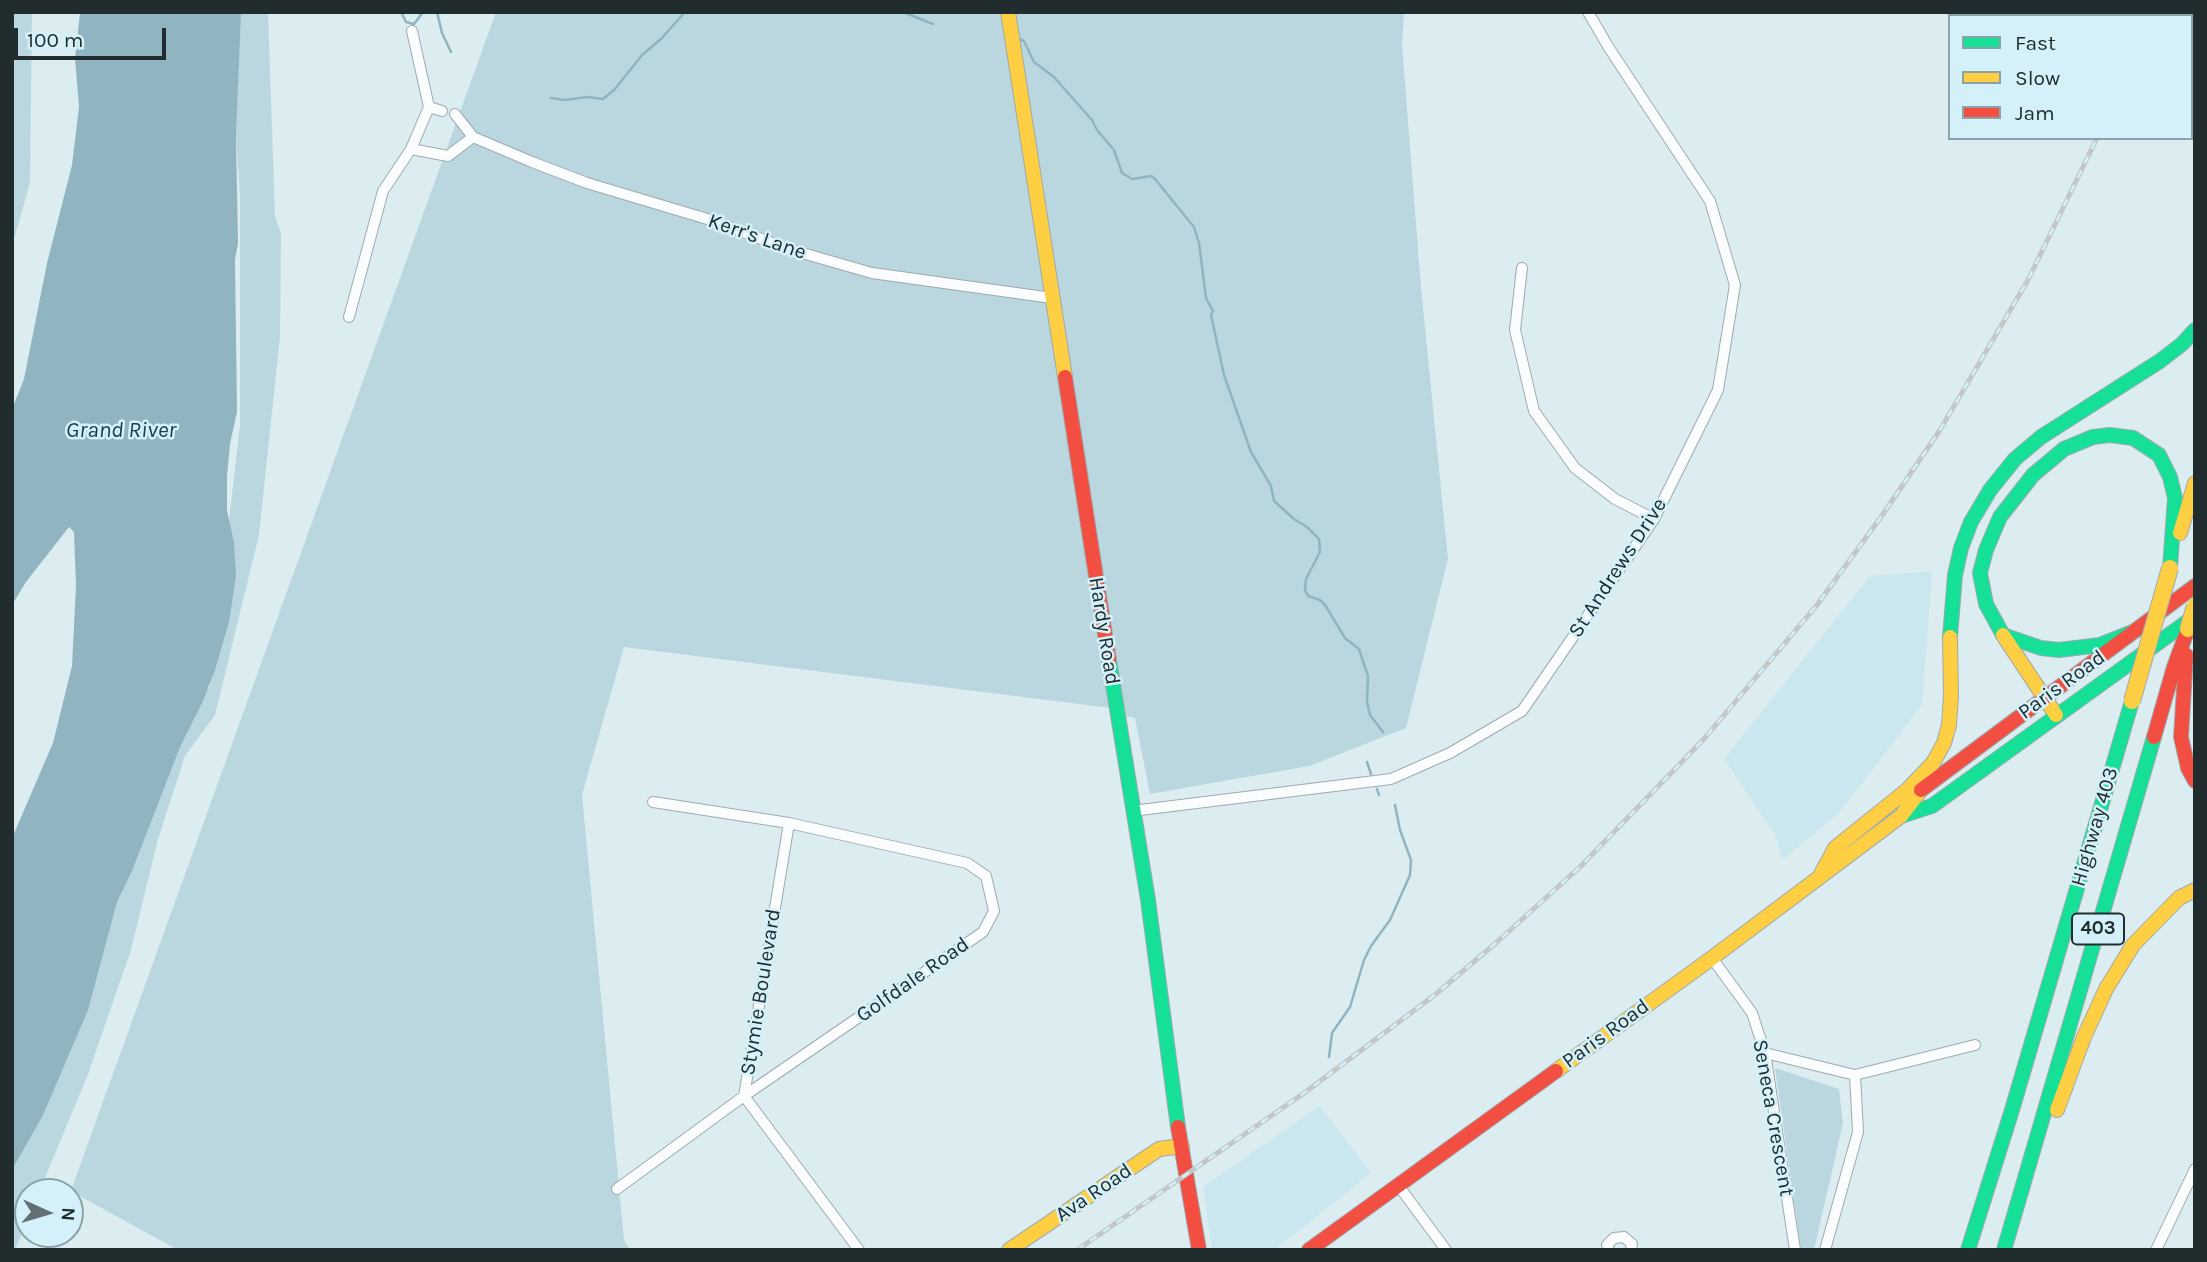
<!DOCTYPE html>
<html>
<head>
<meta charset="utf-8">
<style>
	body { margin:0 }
	#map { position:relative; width:2207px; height:1262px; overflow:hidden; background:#dcedf2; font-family:Karla,sans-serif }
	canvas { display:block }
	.frame { position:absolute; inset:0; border:14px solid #212c2f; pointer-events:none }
	.legend { position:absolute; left:1948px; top:14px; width:245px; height:126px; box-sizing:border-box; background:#d4f1fa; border:2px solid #8ca2a9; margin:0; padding:9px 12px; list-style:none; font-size:21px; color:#212c2f }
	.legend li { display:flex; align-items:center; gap:14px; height:35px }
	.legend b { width:35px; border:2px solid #8ca2a9 }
	.north { position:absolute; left:14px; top:1178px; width:70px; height:70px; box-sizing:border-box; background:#d4f1fa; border:2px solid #8ca2a9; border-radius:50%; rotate:94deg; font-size:19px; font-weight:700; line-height:28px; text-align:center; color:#212c2f }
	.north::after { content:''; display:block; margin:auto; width:24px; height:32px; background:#627073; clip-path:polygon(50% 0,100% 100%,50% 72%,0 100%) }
	.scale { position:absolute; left:14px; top:28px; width:152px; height:32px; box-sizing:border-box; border:4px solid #212c2f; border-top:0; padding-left:9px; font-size:21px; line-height:24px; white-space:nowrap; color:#212c2f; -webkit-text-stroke:5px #d4f1fa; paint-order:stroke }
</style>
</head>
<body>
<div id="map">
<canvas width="2207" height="1262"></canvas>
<div class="frame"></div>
<ul class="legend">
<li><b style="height:9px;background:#16e098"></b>Fast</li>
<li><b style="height:9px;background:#ffcf43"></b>Slow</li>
<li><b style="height:9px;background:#f24e42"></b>Jam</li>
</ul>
<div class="north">N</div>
<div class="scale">100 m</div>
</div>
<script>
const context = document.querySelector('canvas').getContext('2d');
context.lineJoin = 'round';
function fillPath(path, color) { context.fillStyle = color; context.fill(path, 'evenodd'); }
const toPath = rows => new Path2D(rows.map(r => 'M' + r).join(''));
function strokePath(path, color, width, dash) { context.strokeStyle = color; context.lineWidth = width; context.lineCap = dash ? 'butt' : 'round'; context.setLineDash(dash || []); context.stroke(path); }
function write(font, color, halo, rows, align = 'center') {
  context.font = font + ' Karla,sans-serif'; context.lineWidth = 5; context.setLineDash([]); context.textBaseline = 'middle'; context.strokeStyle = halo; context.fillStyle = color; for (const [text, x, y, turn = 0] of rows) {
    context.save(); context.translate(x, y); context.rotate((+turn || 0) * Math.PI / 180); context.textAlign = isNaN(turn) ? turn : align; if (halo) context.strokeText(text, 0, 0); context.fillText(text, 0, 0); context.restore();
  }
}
fillPath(toPath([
	[1932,571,1922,705,1839,813,1783,859,1774,833,1724,759,1870,576],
	[1320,1106,1371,1173,1274,1250,1212,1250,1203,1187]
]), '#cae6ef');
fillPath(toPath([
	[12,12,32,12,30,183,12,246],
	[237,12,268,12,275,217,281,233,280,336,259,535,215,715,185,756,158,839,131,950,87,1077,39,1192,28,1192,28,1219,15,1250,12,1250,12,1146,184,726,210,686,240,425,240,195,236,136,239,43],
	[496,12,1404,12,1402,45,1421,287,1448,559,1406,728,1309,766,1150,794,1135,718,1112,713,1111,708,624,647,582,795,624,1240,630,1250,178,1250,76,1194,70,1193],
	[1775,1068,1839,1089,1843,1123,1814,1250,1801,1250]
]), '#bad7e0');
fillPath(toPath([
	[80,12,241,12,236,136,238,243,235,259,237,412,230,444,227,476,227,511,234,542,236,576,229,622,215,670,203,701,180,747,132,871,117,902,88,1010,43,1115,12,1170,12,838,53,743,72,666,76,586,74,532,69,527,26,582,12,605,12,409,24,379,47,263,72,165,79,107,75,59]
]), '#91b5c0');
strokePath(toPath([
	[401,12,406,22,414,24,423,12],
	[437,12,442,33,451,52],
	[903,12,933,24],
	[1019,39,1024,41,1034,62,1054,77,1092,120,1097,130,1114,150,1122,173,1132,179,1151,176,1155,179,1194,227,1199,243,1206,298,1213,311,1211,315,1224,375,1251,452,1271,486,1274,501,1294,519,1307,527,1319,539,1320,552,1306,579,1305,590,1308,596,1320,600,1325,605,1345,638,1359,649,1368,676,1367,702,1370,715,1383,732],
	[551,98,565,100,587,97,603,99,615,89,642,55,661,39,685,12],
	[1367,762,1371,774],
	[1377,789,1379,795],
	[1329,1057,1332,1033,1350,1007,1364,960,1371,946,1390,920,1410,875,1411,860,1400,830,1395,805]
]), '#91b5c0', 2.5);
const street = toPath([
	[412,31,429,107,442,111],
	[455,114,473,137,532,162,587,183,714,221,785,248,872,273,1052,298],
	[411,149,448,156,473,137],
	[1522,268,1515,330,1534,411,1575,468,1615,499,1654,519],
	[349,317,383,191,411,149,429,107],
	[1132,811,1391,779,1450,753,1522,711,1654,519,1718,390,1735,285,1710,201,1609,48,1588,12],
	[789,823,744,1096,859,1250],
	[1712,958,1752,1013,1765,1053,1795,1250],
	[1765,1053,1855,1075,1975,1045],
	[1398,1185,1446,1250],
	[617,1189,744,1096,983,932,994,911,986,876,967,863,789,823,653,802],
	[1609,1250,1607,1245,1614,1238,1624,1237,1632,1244,1631,1250],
	[1825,1250,1858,1132,1855,1075],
	[2156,1250,2195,1169]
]);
const fast = toPath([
	[2135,631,2100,645,2059,650,2041,648,2003,635,1986,604,1980,573,1986,550,2000,517,2033,475,2064,449,2093,437,2110,435,2133,438,2159,455,2170,477,2175,498,2170,568],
	[1950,637,1955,575,1961,548,1971,522,1990,490,2015,459,2041,437,2160,361,2182,344,2195,330],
	[1109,660,1148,900,1178,1127],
	[1901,816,1932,806,2191,619],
	[1968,1250,2012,1110,2132,701],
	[2004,1250,2154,737]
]);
const slow = toPath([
	[1008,12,1065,377],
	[2180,533,2195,483],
	[2003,635,2056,715],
	[1821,874,1835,848,1906,791,1933,763,1944,743,1949,725,1951,696,1950,637],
	[1556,1071,1712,958,1901,816,1921,790],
	[2057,1110,2084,1037,2106,989,2133,945,2179,898,2195,890],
	[1009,1250,1159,1149,1182,1146]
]);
const jam = toPath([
	[1065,377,1109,660],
	[2186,655,2181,737,2188,768,2195,781],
	[2154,737,2174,667,2188,629],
	[1921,790,2195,586],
	[1178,1127,1199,1250],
	[1309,1250,1556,1071]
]);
strokePath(street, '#9eaaae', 12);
strokePath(fast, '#9eaaae', 16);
strokePath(slow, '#9eaaae', 16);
strokePath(jam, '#9eaaae', 16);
strokePath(street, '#fafcfd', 10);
strokePath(fast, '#16e098', 14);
strokePath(slow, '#ffcf43', 14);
strokePath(jam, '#f24e42', 14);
const rail = toPath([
	[2151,16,2153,12],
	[1077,1250,1307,1091,1436,994,1497,942,1580,867,1703,740,1817,605,1881,517,1940,430,2028,280,2097,138]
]);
strokePath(rail, '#c2c7c8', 5);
strokePath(rail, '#d4f1fa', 2.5, [8]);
const slowBridge = toPath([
	[2188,629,2195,606],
	[2132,701,2170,568]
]);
strokePath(slowBridge, '#9eaaae', 18, []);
strokePath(slowBridge, '#ffcf43', 16);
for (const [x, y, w] of [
	[2098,929,52]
]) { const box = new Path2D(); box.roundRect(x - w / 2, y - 15.5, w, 31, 5); context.fillStyle = '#d4f1fa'; context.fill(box); strokePath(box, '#212c2f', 2); }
write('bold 19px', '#212c2f', null, [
	["403",2098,929]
]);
write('21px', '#212c2f', '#d4f1fa', [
	["Kerr's Lane",757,237,19],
	["St Andrews Drive",1618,568,-57],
	["Hardy Road",1104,631,81],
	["Paris Road",2062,685,-36],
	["Highway 403",2095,827,-74],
	["Golfdale Road",913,980,-35],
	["Stymie Boulevard",761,992,-81],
	["Paris Road",1606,1034,-36],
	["Seneca Crescent",1773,1118,80],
	["Ava Road",1094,1193,-34]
]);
write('italic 23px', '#18414c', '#d4f1fa', [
	["Grand River",121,430]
]);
</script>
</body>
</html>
